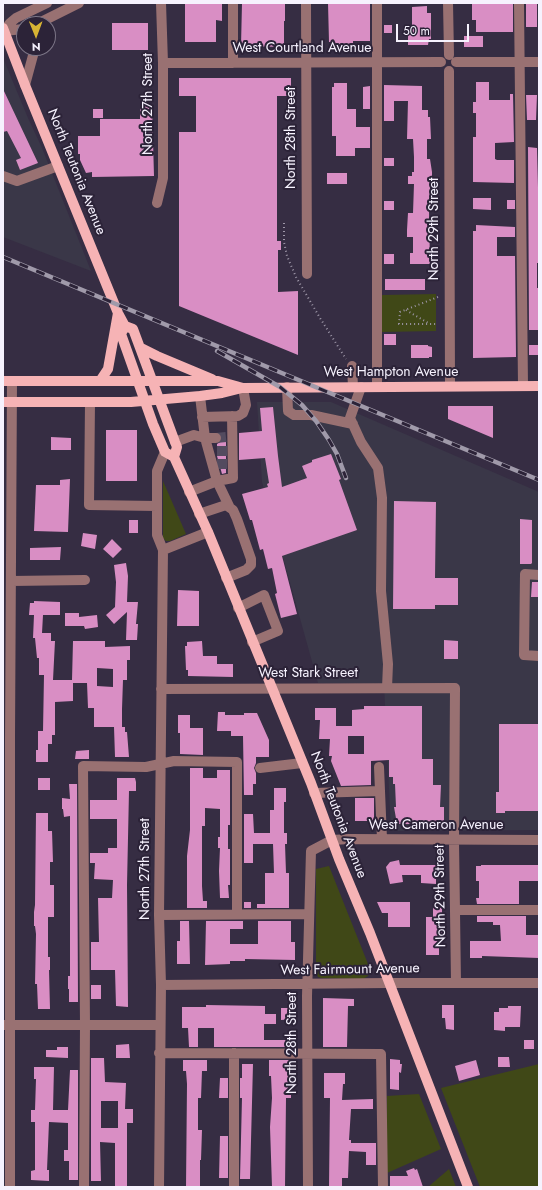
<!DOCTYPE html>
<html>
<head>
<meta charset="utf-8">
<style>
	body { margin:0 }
	#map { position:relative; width:542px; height:1190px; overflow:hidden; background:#362d43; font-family:Jost,sans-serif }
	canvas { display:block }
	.frame { position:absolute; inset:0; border:4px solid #f6f2fe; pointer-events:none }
	.north { position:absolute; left:16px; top:16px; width:40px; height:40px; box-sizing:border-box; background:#2c2338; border:1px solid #7d7687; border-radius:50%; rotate:179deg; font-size:11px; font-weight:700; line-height:16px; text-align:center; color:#f6f2fe }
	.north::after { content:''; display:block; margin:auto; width:14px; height:18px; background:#d8b434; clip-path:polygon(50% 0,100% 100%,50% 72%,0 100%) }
	.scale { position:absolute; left:396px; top:24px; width:73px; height:18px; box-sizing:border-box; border:2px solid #f6f2fe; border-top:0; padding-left:5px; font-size:12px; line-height:14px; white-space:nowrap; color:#f6f2fe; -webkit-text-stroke:3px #2c2338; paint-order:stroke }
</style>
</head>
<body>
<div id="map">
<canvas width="542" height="1190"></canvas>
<div class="frame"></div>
<div class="north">N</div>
<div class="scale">50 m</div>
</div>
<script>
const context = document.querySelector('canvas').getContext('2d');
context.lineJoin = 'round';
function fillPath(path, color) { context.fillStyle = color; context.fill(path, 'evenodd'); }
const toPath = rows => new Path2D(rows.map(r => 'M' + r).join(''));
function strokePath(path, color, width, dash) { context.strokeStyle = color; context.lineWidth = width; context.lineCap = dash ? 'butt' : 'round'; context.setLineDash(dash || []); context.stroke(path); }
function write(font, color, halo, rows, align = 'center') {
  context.font = font + ' Jost,sans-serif'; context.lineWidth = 4; context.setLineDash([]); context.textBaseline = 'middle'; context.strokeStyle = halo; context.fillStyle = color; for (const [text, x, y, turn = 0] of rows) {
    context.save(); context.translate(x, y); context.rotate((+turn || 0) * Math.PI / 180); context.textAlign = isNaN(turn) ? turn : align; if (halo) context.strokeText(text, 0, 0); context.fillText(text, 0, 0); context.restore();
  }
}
fillPath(toPath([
	[3,58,28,118,42,148,91,271,3,237],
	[257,402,331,402,539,492,539,830,391,831,384,684,318,683,262,482]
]), '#3a3748');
fillPath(toPath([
	[436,294,436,331,382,332,382,295],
	[163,481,186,534,170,541,166,541,163,538],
	[329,866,370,969,368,976,363,979,321,978,318,977,316,973,316,869],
	[539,1064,539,1187,480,1187,441,1088],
	[419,1094,441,1149,387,1173,387,1096],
	[449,1169,456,1187,428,1187]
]), '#404817');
fillPath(toPath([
	[185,3,222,3,222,21,216,20,216,42,185,42],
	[242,3,285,3,285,21,284,21,284,47,241,46],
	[328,3,370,3,370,41,353,41,353,47,332,47,332,42,329,42],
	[472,3,513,3,513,32,476,32,476,20,472,20],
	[526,3,537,3,537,27,526,27],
	[427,6,427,13,431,13,431,39,429,39,428,45,408,45,408,34,412,34,412,7],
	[112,23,148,23,148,50,112,50],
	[384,25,392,25,392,33,384,33],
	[464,36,483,36,483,47,464,47],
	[179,78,291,78,291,96,277,96,277,241,281,241,281,250,278,250,278,292,298,291,298,355,179,306,179,132,196,132,196,96,179,96],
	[476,82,489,82,489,100,510,100,510,94,513,94,514,142,495,143,495,159,497,160,514,160,514,183,473,182,473,137,476,137,476,113,473,113,473,102,476,102],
	[334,83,347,83,347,109,356,109,356,127,370,127,370,148,355,148,355,156,336,156,336,136,332,136,332,87,334,87],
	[384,85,422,86,422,110,428,110,428,117,430,117,431,139,427,139,427,159,430,159,432,172,432,184,430,184,431,210,429,210,430,264,410,264,410,253,413,253,413,237,407,237,407,230,408,213,413,213,414,184,408,184,408,176,412,176,412,172,414,172,414,157,413,139,407,139,408,101,394,101,394,121,384,121],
	[370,86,370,109,363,109,363,87],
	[3,89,38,163,20,170,16,160,21,158,7,131,3,132],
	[526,95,537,95,536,120,527,120],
	[140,105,152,105,154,176,92,177,92,172,86,173,80,160,80,154,78,154,78,136,100,136,100,119,140,119],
	[93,109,103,109,103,118,93,118],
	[528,147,537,148,539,227,538,263,537,263,537,288,539,288,538,330,529,330],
	[384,158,394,158,394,166,384,166],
	[327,173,347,173,347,184,327,184],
	[473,198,491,198,491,210,473,209],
	[507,200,515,200,515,209,507,209],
	[384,201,394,201,394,210,384,210],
	[476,225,515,227,515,237,497,237,497,256,515,256,516,357,473,358,473,231,476,231],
	[384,254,394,254,394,264,384,264],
	[385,279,425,279,425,290,385,290],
	[384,334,396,334,396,345,384,345],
	[411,345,428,345,428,346,432,347,432,357,429,357,429,358,411,358],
	[529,345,539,345,539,355,529,355],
	[448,406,493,406,493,438,448,419],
	[273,407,278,456,282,487,307,478,302,466,312,462,312,460,331,454,341,479,339,480,357,530,282,556,297,614,281,618,275,594,277,593,272,568,268,569,263,549,260,550,252,520,250,520,242,494,268,487,267,484,269,483,265,458,239,460,239,433,262,431,260,408],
	[106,430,137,430,137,481,106,481],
	[51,437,71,438,71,450,51,450],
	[222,441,226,441,226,473,222,474,217,456,217,444],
	[70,479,68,532,34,531,36,485,60,485,60,480],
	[394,501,436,502,435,578,458,578,458,605,435,605,435,609,393,609],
	[520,519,532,520,532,563,531,564,520,564],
	[129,520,138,520,138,533,129,533],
	[83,533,97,535,95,549,81,546],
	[112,539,122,549,113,558,103,549],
	[61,547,60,560,30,560,30,548],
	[126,563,128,576,127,602,138,602,136,624,138,624,137,640,126,640,127,612,114,624,106,615,115,607,116,582,114,565],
	[532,582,539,582,539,597,531,597],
	[178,590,199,591,199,626,177,626],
	[34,601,60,602,60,615,43,615,42,633,51,633,51,641,55,641,53,680,72,680,73,641,105,641,105,647,130,646,130,660,127,660,127,680,123,680,122,709,122,727,125,727,125,732,127,732,129,757,115,757,114,727,94,727,94,708,88,708,87,683,73,683,73,701,55,702,55,735,52,735,52,744,48,744,48,762,36,762,36,750,38,750,38,731,43,731,44,675,39,675,39,658,37,658,35,638,33,638,34,615,29,615,30,603,34,603],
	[97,668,113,669,113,687,97,686],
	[65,613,79,613,79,617,97,615,98,627,85,629,84,626,65,626],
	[444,640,458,641,458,659,444,659],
	[202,641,203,656,217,656,217,664,233,664,233,677,188,676,188,670,186,670,185,646,187,646,187,642],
	[364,706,422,706,422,759,433,759,433,785,441,785,440,807,444,807,444,824,397,824,394,807,396,807,395,784,393,784,393,777,389,777,389,760,371,761,371,785,341,786,331,761,332,756,329,756,330,739,319,739,320,720,315,720,315,708,336,708,336,726,352,726,352,710,364,709],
	[348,736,364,736,364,754,348,754],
	[218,712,225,712,225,715,244,715,244,713,257,713,269,740,269,757,256,757,256,763,254,768,256,773,256,784,253,784,253,795,244,795,243,736,231,736,231,731,217,731],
	[178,715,190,715,190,728,203,728,203,755,180,754,180,733,178,733],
	[499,724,539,724,539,811,505,811,505,813,496,813,496,792,499,792],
	[89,750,89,759,75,759,76,751],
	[190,768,203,768,203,778,217,778,217,770,230,770,230,825,228,825,228,849,230,849,230,885,228,885,229,898,220,898,219,871,220,848,218,848,218,837,220,837,220,809,205,808,205,826,202,826,202,886,203,901,207,901,207,908,187,908,187,856,190,830],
	[38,778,50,778,50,790,38,790],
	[117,778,135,778,136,782,136,791,129,791,127,885,128,1007,116,1006,115,970,91,970,91,942,99,942,98,898,112,898,113,880,94,879,95,863,90,863,90,853,108,853,108,848,117,848,117,819,90,819,90,800,117,800],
	[69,784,77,784,78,1002,69,1002,69,989,68,989,68,976,70,976,70,816,64,817,63,809,62,809,62,798,70,799],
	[274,788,286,788,286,802,284,802,284,833,287,833,287,844,285,844,286,873,289,873,289,908,257,908,257,904,265,904,265,873,274,873,273,844,253,844,253,863,244,863,244,814,253,814,254,833,270,833,270,810,274,810],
	[355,798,374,798,374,821,355,821],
	[36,813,48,813,48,831,52,831,53,862,50,862,50,885,54,885,54,917,48,917,48,957,50,957,50,970,49,970,50,1009,38,1009,37,984,35,984,36,934,35,926,34,926,34,912,35,905],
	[399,860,400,865,436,865,436,884,421,883,421,875,402,875,403,882,390,884,386,867,390,862],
	[481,865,539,865,539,881,519,881,519,904,477,904,476,898,479,898,479,881,476,881,476,866,481,866],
	[244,902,251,902,251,908,244,908],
	[377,902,410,902,410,927,388,927,388,913,382,913],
	[433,903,442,903,442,934,439,934,439,955,426,955,426,917,433,917],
	[477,916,526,916,526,935,539,935,539,958,482,956,482,958,470,958,470,941,501,941,500,925,493,925,493,922,477,922],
	[180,921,189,921,190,964,177,964,177,941,180,941],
	[206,921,243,921,243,929,230,929,230,944,258,944,258,921,291,921,291,942,295,942,295,960,245,959,245,961,230,961,230,964,205,965],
	[91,985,101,985,101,999,91,999],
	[323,998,354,999,354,1006,348,1006,347,1047,323,1047],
	[206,1005,265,1006,265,1014,276,1014,276,1024,264,1024,264,1040,294,1040,294,1047,214,1047,214,1028,198,1028,198,1047,189,1047,188,1028,182,1028,182,1007,206,1007],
	[442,1005,454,1005,454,1030,446,1029,445,1018,442,1018],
	[508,1006,521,1006,520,1027,505,1027,505,1031,494,1030,494,1012,499,1012,499,1008,508,1008],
	[281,1008,293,1008,294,1019,281,1020],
	[524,1040,534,1040,534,1049,524,1049],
	[129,1044,130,1058,116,1058,116,1045],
	[57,1047,68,1047,68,1058,46,1057,46,1050,57,1050],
	[498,1057,509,1057,510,1067,498,1067],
	[91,1058,104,1058,105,1082,126,1083,125,1109,133,1109,133,1123,127,1123,127,1187,115,1187,115,1143,100,1142,101,1181,91,1181],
	[101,1101,118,1101,118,1128,101,1128],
	[390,1059,400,1060,400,1064,402,1064,401,1073,399,1072,399,1090,390,1089],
	[183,1060,207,1060,207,1071,202,1071,201,1098,198,1098,198,1130,202,1130,201,1160,200,1160,200,1187,186,1187,187,1084,186,1071,183,1071],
	[269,1060,290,1060,290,1086,291,1086,291,1098,286,1098,285,1187,272,1187,270,1127,272,1098,271,1076,269,1076],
	[476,1060,480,1075,459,1081,455,1066],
	[242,1064,253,1064,250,1179,240,1179,242,1098,240,1098,240,1078,242,1078],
	[34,1067,54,1067,53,1110,68,1110,70,1070,78,1070,78,1180,69,1180,69,1161,64,1161,64,1150,68,1150,68,1123,49,1122,47,1170,49,1170,49,1181,31,1180,31,1171,35,1170,35,1122,31,1122,31,1110,35,1110,36,1079,34,1079],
	[324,1073,345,1073,345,1084,343,1084,342,1100,373,1099,373,1109,351,1109,349,1140,351,1140,351,1143,376,1143,376,1165,366,1165,366,1152,349,1151,348,1178,342,1178,342,1187,329,1187,330,1098,324,1098],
	[220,1078,228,1078,228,1098,219,1098],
	[220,1136,228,1136,228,1178,219,1178],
	[414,1168,415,1170,417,1169,423,1187,390,1187,390,1176,408,1176,406,1171]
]), '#d98ec4');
strokePath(toPath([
	[216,438,226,437],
	[217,451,227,451],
	[217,464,228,464]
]), '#534b5f', 10, [10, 5]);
strokePath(toPath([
	[284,223,284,242,287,256,296,277,320,318,346,359],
	[438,297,400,312,399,324,438,324],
	[406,310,428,323]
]), '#9e97a8', 2, [1, 3]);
strokePath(toPath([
	[233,3,233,63],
	[306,3,307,274],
	[377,3,377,387],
	[448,3,449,55],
	[519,3,523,386],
	[37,24,79,3],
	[3,31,24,29],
	[4,31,10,23,16,18,47,3],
	[456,62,539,62],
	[163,63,441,62],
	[449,71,450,386],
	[25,85,35,48],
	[3,176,17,181,58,166],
	[157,203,163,178,163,63,161,3],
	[352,366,353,387],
	[287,387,288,411,294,415,311,415,353,424],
	[361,387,350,418,361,442,378,468,382,498,381,591,388,664,387,688],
	[200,396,205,438,216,438],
	[90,402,89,505,157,506],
	[202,417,238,416,243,413,246,405,243,388],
	[175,442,194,435,205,438,217,481,229,506],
	[189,492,217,481,233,478,232,416],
	[199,514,226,505,233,510,237,519,251,559,251,565,246,570,226,578],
	[163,550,208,532],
	[539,575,525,574,524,655,539,656],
	[11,581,85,580],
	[238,608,264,595,278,631,252,642],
	[161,689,455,688,454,840,456,983],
	[379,767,380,791],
	[260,768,302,763],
	[314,793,380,791,382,839],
	[456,910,539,910],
	[159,915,309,914],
	[161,985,389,983,539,983],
	[3,1025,160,1025],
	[159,1053,381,1054,383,1187],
	[10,1187,10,738,12,381],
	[84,1187,85,1025,83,766,146,767,174,761,237,762,237,914],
	[159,1187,161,985,159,915,163,550,157,535,157,471,165,452],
	[234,1187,234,1053],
	[308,1187,307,996,311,851,332,840,349,839,539,840]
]), '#997172', 10);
strokePath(toPath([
	[3,28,25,85,118,313,125,326,133,329,175,442,177,447,174,457],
	[125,326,121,334,153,424,165,452,174,457,208,532,311,783,339,859,370,933,468,1187],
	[141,348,157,356,212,379],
	[3,381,218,381,243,388,539,386],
	[100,381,108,369,118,313],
	[3,402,131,402,200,396,222,393,242,388]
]), '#f6b3b5', 10);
const rail = toPath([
	[3,257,539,480],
	[217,351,280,387,302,405,316,421,329,440,337,454,346,478]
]);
strokePath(rail, '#a09aaa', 4.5);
strokePath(rail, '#2c2338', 3, [9]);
write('14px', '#f6f2fe', '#2c2338', [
	["West Courtland Avenue",302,49],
	["North 27th Street",149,104,-90],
	["North 28th Street",292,138,-90],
	["North Teutonia Avenue",76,172,68],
	["North 29th Street",435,229,-90],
	["West Hampton Avenue",391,373],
	["West Stark Street",308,674],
	["North Teutonia Avenue",338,815,69],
	["West Cameron Avenue",436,826],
	["North 27th Street",146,869,-90],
	["North 29th Street",441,896,-91],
	["West Fairmount Avenue",350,970,-1],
	["North 28th Street",293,1043,-90]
]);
</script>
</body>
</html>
